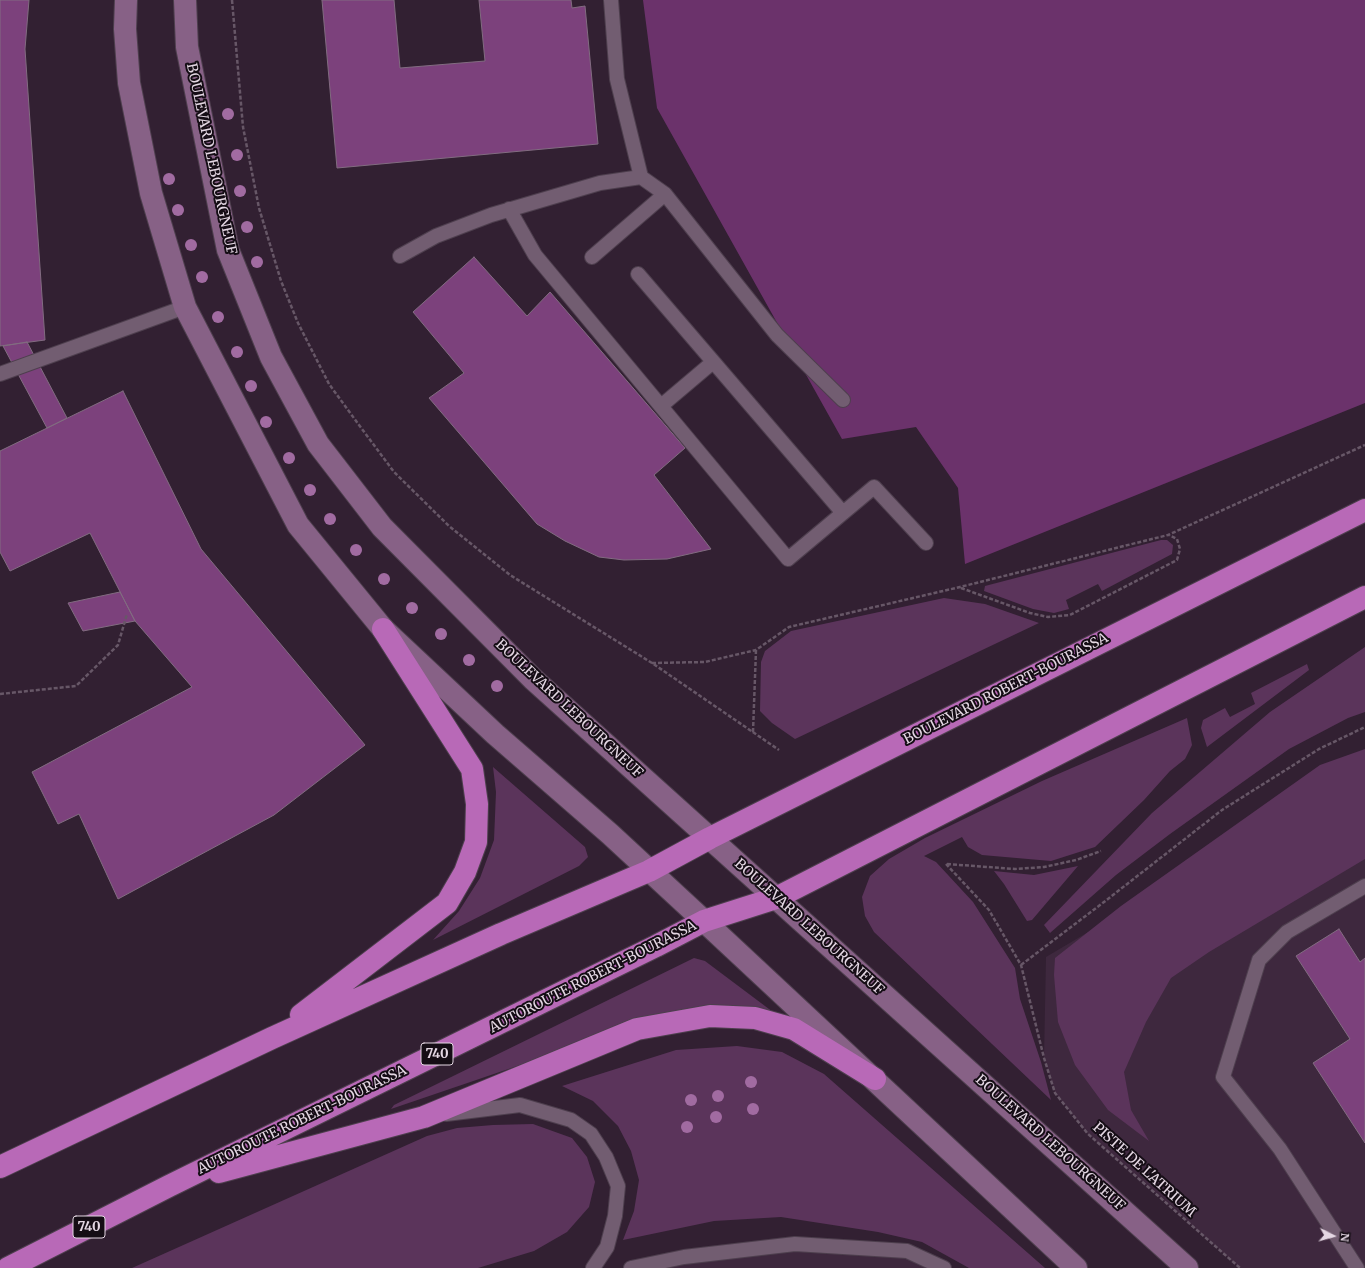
<!DOCTYPE html>
<html>
<head>
<meta charset="utf-8">
<style>
	body { margin:0 }
	#map { position:relative; width:1365px; height:1268px; overflow:hidden; background:#322032; font-family:Merriweather,serif }
	canvas { display:block }
	.north { position:absolute; left:1313px; top:1216px; width:40px; height:40px; -webkit-text-stroke:3px #150d15; paint-order:stroke; rotate:96deg; font-size:11px; font-weight:700; line-height:16px; text-align:center; color:#e4d7e3 }
	.north::after { content:''; display:block; margin:auto; width:14px; height:18px; background:#e4d7e3; clip-path:polygon(50% 0,100% 100%,50% 72%,0 100%) }
</style>
</head>
<body>
<div id="map">
<canvas width="1365" height="1268"></canvas>
<div class="north">N</div>
</div>
<script>
const context = document.querySelector('canvas').getContext('2d');
context.lineJoin = 'round';
function fillPath(path, color) { context.fillStyle = color; context.fill(path, 'evenodd'); }
const toPath = rows => new Path2D(rows.map(r => 'M' + r).join(''));
function strokePath(path, color, width, dash) { context.strokeStyle = color; context.lineWidth = width; context.lineCap = dash ? 'butt' : 'round'; context.setLineDash(dash || []); context.stroke(path); }
function write(font, color, halo, rows, align = 'center') {
  context.font = font + ' Merriweather,serif'; context.lineWidth = 4; context.setLineDash([]); context.textBaseline = 'middle'; context.strokeStyle = halo; context.fillStyle = color; for (const [text, x, y, turn = 0] of rows) {
    context.save(); context.translate(x, y); context.rotate((+turn || 0) * Math.PI / 180); context.textAlign = isNaN(turn) ? turn : align; if (halo) context.strokeText(text, 0, 0); context.fillText(text, 0, 0); context.restore();
  }
}
fillPath(toPath([
	[1365,768,1365,1268,1240,1268,1088,1134,1055,1093,1044,1058,1046,957],
	[795,1244,907,1251,944,1268,631,1268]
]), '#3e283e');
fillPath(toPath([
	[1161,540,1167,540,1173,545,1172,554,1102,591,1098,584,1066,600,1069,609,1054,613,1033,609,984,591,985,586],
	[944,598,985,604,1039,623,795,739,772,723,760,711,761,662,765,651,791,631],
	[1365,647,1365,712,1348,718,1289,749,1170,834,1116,875,1050,933,1044,925,1152,813,1270,712],
	[1307,664,1309,670,1207,747,1201,728,1203,720,1225,708,1230,717,1255,704,1251,693],
	[1187,718,1192,745,1185,759,1170,771,1144,800,1095,847,1051,861,982,855,968,847,962,837,924,856,936,862,973,902,1015,968,1020,999,1041,1062,1051,1100,874,932,865,916,862,897,870,876,889,859,925,838,1042,781],
	[1365,749,1365,859,1209,952,1171,978,1146,1022,1124,1072,1131,1110,1149,1141,1108,1110,1075,1065,1058,1022,1054,975,1055,958,1121,906,1320,765],
	[493,767,585,847,588,857,579,866,433,940,459,911,480,878,494,840,496,792],
	[1078,866,1032,920,1027,921,1004,884,994,871,1034,875],
	[694,958,705,961,789,1024,752,1015,532,1061,391,1109,394,1105],
	[737,1046,782,1052,824,1074,1045,1268,969,1268,922,1242,878,1232,781,1217,714,1221,623,1240,634,1211,639,1180,631,1151,618,1126,593,1101,562,1086,676,1050],
	[533,1124,572,1138,587,1157,595,1182,589,1207,567,1232,534,1251,478,1268,132,1268,427,1136,457,1128,493,1125]
]), '#5b345b');
fillPath(toPath([
	[643,0,1365,0,1365,403,965,564,958,488,916,427,842,439,657,108]
]), '#6b326b');
const building = toPath([
	[0,0,29,0,25,49,45,340,0,346,0,0],
	[322,0,394,0,400,68,485,61,479,0,571,0,572,8,585,6,598,144,337,168,322,0],
	[474,257,527,316,550,292,685,448,654,475,711,549,667,559,624,560,599,557,565,541,537,524,429,398,464,373,413,312,474,257],
	[27,342,67,418,47,428,3,346,27,342],
	[123,391,201,549,365,745,274,815,118,899,79,814,58,824,32,772,192,687,135,621,90,533,10,571,0,552,0,451,123,391],
	[120,592,135,621,83,631,68,603,120,592],
	[1339,929,1360,962,1365,958,1365,1143,1313,1063,1350,1039,1296,956,1339,929]
]);
fillPath(building, '#7c417c');
strokePath(building, '#826c81', 1);
const lane = toPath([
	[611,0,617,79,641,177,665,194,777,335,843,400],
	[509,209,535,255,788,559,874,487,926,543],
	[400,256,436,236,491,215,600,183,641,177],
	[592,257,665,194],
	[638,274,843,513],
	[0,374,185,307],
	[661,406,713,362],
	[446,1114,520,1105,571,1120,591,1134,606,1157,618,1186,615,1216,607,1247,593,1268],
	[631,1268,684,1257,795,1244,907,1251,944,1268],
	[1357,1268,1280,1149,1223,1077,1259,960,1287,932,1365,886]
]);
const secondary = toPath([
	[126,0,125,29,129,83,151,193,185,307,298,525,383,629,495,734,610,834,704,921,1076,1268],
	[185,0,187,47,228,250,271,357,318,444,382,527,533,679,1187,1268]
]);
const highway = toPath([
	[301,1015,447,903,465,872,476,842,477,804,472,769,383,629],
	[0,1167,272,1038,501,934,649,871,710,838,1365,510],
	[219,1172,424,1117,637,1029,710,1016,755,1018,794,1029,875,1079],
	[8,1268,169,1186,656,946,704,921,776,898,1365,597]
]);
strokePath(lane, '#4e3f4e', 16);
strokePath(secondary, '#4e3f4e', 24);
strokePath(highway, '#4e3f4e', 24);
strokePath(toPath([
	[232,0,243,127,259,208,281,281,298,323,329,384,359,425,394,472,449,526,510,575,652,663,779,750],
	[961,588,1030,613,1048,617,1070,615,1177,560,1180,549,1177,539,1169,535],
	[652,663,705,662,756,650,789,627,960,587,1168,535,1365,445],
	[0,694,76,686,118,645,127,614],
	[753,732,756,650],
	[946,864,989,910,1021,965,1044,1058,1055,1093,1088,1134,1240,1268],
	[947,864,1015,869,1044,867,1076,860,1101,851],
	[1021,965,1104,902,1222,810,1319,749,1365,727]
]), '#675767', 2.5, [4, 2]);
strokePath(lane, '#725d71', 14);
strokePath(secondary, '#876186', 22);
strokePath(highway, '#b869b7', 22);
context.fillStyle = '#a16ba1';
for (const [x, y] of [
	[228,114],
	[237,155],
	[169,179],
	[240,191],
	[178,210],
	[247,227],
	[191,245],
	[257,262],
	[202,277],
	[218,317],
	[237,352],
	[251,386],
	[266,422],
	[289,458],
	[310,490],
	[330,519],
	[356,550],
	[384,579],
	[412,608],
	[441,634],
	[469,660],
	[497,686],
	[751,1082],
	[718,1096],
	[691,1100],
	[753,1109],
	[716,1117],
	[687,1127]
]) { context.beginPath(); context.arc(x, y, 6, 0, 2 * Math.PI); context.fill(); }
for (const [x, y, w] of [
	[437,1054,32],
	[89,1227,32]
]) { const box = new Path2D(); box.roundRect(x - w / 2, y - 11, w, 22, 3); context.fillStyle = '#150d15'; context.fill(box); strokePath(box, '#e4d7e3', 1); }
write('bold 13px', '#e4d7e3', null, [
	["740",437,1054],
	["740",89,1227]
]);
write('14px', '#e4d7e3', '#150d15', [
	["BOULEVARD LEBOURGNEUF",211,159,78],
	["BOULEVARD ROBERT-BOURASSA",1006,689,-27],
	["BOULEVARD LEBOURGNEUF",569,709,43],
	["BOULEVARD LEBOURGNEUF",809,927,42],
	["AUTOROUTE ROBERT-BOURASSA",593,977,-27],
	["AUTOROUTE ROBERT-BOURASSA",302,1120,-26],
	["BOULEVARD LEBOURGNEUF",1050,1143,42],
	["PISTE DE L'ATRIUM",1144,1170,42]
]);
</script>
</body>
</html>
